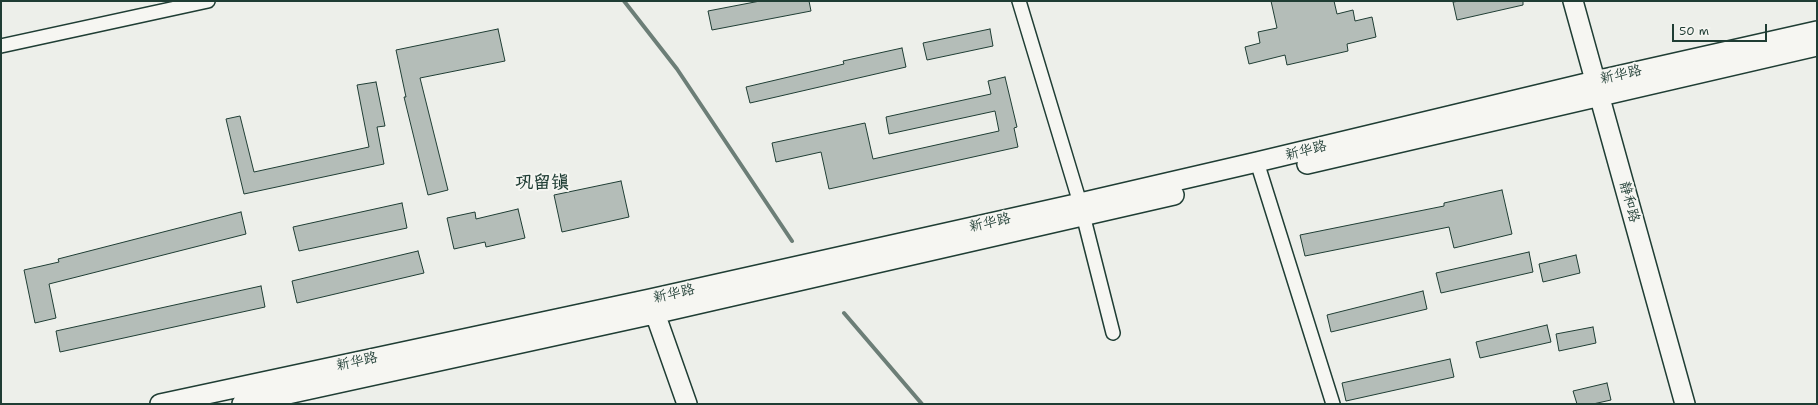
<!DOCTYPE html>
<html>
<head>
<meta charset="utf-8">
<style>
	body { margin:0 }
	#map { position:relative; width:1818px; height:405px; overflow:hidden; background:#edefea; font-family:"Shantell Sans",sans-serif }
	canvas { display:block }
	.frame { position:absolute; inset:0; border:2px solid #1f3d34; pointer-events:none }
	.scale { position:absolute; left:1672px; top:24px; width:95px; height:18px; box-sizing:border-box; border:2px solid #1f3d34; border-top:0; padding-left:5px; font-size:12px; line-height:14px; white-space:nowrap; color:#1f3d34; -webkit-text-stroke:3px #f6f6f2; paint-order:stroke }
</style>
</head>
<body>
<div id="map">
<canvas width="1818" height="405"></canvas>
<div class="frame"></div>
<div class="scale">50 m</div>
</div>
<script>
const context = document.querySelector('canvas').getContext('2d');
context.lineJoin = 'round';
const toPath = rows => new Path2D(rows.map(r => 'M' + r).join(''));
function strokePath(path, color, width, dash) { context.strokeStyle = color; context.lineWidth = width; context.lineCap = dash ? 'butt' : 'round'; context.setLineDash(dash || []); context.stroke(path); }
function fillPath(path, color) { context.fillStyle = color; context.fill(path, 'evenodd'); }
function write(font, color, halo, rows, align = 'center') {
  context.font = font + ' "Shantell Sans","LXGW WenKai TC",sans-serif'; context.lineWidth = 4; context.setLineDash([]); context.textBaseline = 'middle'; context.strokeStyle = halo; context.fillStyle = color; for (const [text, x, y, turn = 0] of rows) {
    context.save(); context.translate(x, y); context.rotate((+turn || 0) * Math.PI / 180); context.textAlign = isNaN(turn) ? turn : align; if (halo) context.strokeText(text, 0, 0); context.fillText(text, 0, 0); context.restore();
  }
}
strokePath(toPath([
	[624,1,677,69,792,241],
	[844,313,922,404]
]), '#6c7e77', 4);
const building = toPath([
	[760,1,809,1,811,11,712,30,708,11,760,1],
	[1271,1,1334,1,1337,14,1353,10,1355,21,1372,17,1376,37,1347,44,1348,51,1287,65,1285,55,1249,64,1245,47,1260,43,1258,32,1277,28,1271,1],
	[1460,1,1523,1,1523,5,1457,20,1453,2,1460,1],
	[498,29,505,61,420,78,448,190,428,195,404,97,406,97,396,50,498,29],
	[990,29,993,46,927,60,923,43,990,29],
	[902,48,906,67,750,103,746,87,844,64,843,61,902,48],
	[1005,77,1017,127,1014,128,1018,147,829,189,821,152,776,162,772,143,865,123,873,159,999,131,995,111,889,134,886,117,991,94,988,81,1005,77],
	[376,82,385,126,377,127,384,164,244,194,226,119,240,116,254,172,369,147,357,85,376,82],
	[621,181,629,217,562,232,554,195,621,181],
	[1502,190,1512,234,1454,248,1449,227,1305,256,1300,235,1444,206,1444,203,1502,190],
	[402,203,407,228,299,251,293,227,402,203],
	[518,209,525,238,486,247,485,242,454,249,447,218,475,212,476,219,518,209],
	[241,212,246,234,49,284,56,318,35,323,24,270,59,262,58,259,241,212],
	[418,251,424,273,297,303,292,281,418,251],
	[1529,252,1533,272,1441,293,1436,273,1529,252],
	[1576,255,1580,273,1543,282,1539,264,1576,255],
	[261,286,265,307,60,352,56,331,261,286],
	[1423,291,1427,309,1331,332,1327,315,1423,291],
	[1547,325,1551,342,1480,358,1476,342,1547,325],
	[1593,327,1596,343,1559,351,1556,334,1593,327],
	[1450,359,1454,377,1346,401,1342,383,1450,359],
	[1607,383,1611,400,1593,404,1577,404,1573,391,1607,383]
]);
fillPath(building, '#b4bdb8');
strokePath(building, '#1f3d34', 1);
const street = toPath([
	[1019,1,1080,203,1113,333],
	[1,46,208,1],
	[1257,162,1333,404]
]);
const secondary = toPath([
	[1573,1,1685,404],
	[1307,164,1817,46],
	[651,302,687,404],
	[160,404,650,299,1080,203,1257,162,1595,81,1817,31],
	[242,404,654,314,1174,195]
]);
strokePath(street, '#1f3d34', 16);
strokePath(secondary, '#1f3d34', 22);
strokePath(street, '#f6f6f2', 13);
strokePath(secondary, '#f6f6f2', 19);
write('14px', '#1f3d34', '#f6f6f2', [
	["新华路",1621,75,-13],
	["新华路",1306,151,-14],
	["静和路",1629,202,75],
	["新华路",990,223,-13],
	["新华路",674,294,-13],
	["新华路",357,362,-12]
]);
write('bold 18px', '#1f3d34', '#f6f6f2', [
	["巩留镇",542,183]
]);
</script>
</body>
</html>
